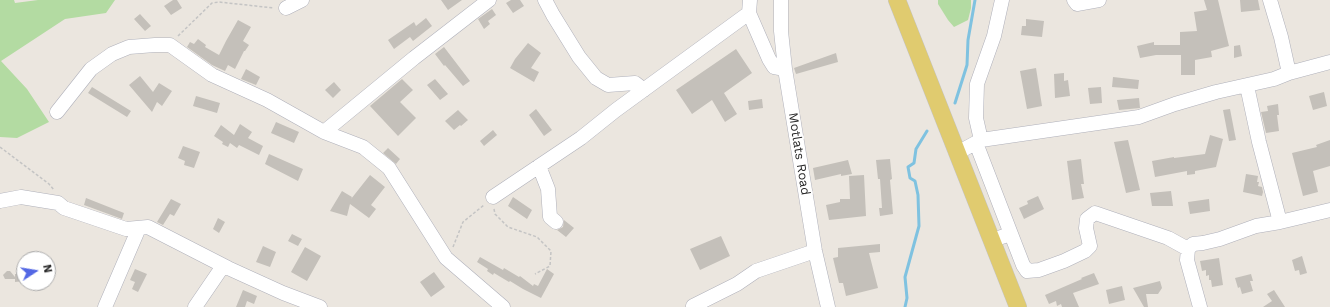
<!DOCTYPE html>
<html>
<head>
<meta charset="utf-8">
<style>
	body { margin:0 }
	#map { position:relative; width:1330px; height:307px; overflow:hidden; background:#ebe6df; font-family:"Work Sans",sans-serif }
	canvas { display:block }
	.north { position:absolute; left:16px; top:251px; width:40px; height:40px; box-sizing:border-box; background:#fff; border:1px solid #aaa; border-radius:50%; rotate:78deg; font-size:11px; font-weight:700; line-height:16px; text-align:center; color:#2b2b2b }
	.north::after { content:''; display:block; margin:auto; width:14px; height:18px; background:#5367e4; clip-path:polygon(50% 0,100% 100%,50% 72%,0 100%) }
</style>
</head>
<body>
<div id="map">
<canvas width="1330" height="307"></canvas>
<div class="north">N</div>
</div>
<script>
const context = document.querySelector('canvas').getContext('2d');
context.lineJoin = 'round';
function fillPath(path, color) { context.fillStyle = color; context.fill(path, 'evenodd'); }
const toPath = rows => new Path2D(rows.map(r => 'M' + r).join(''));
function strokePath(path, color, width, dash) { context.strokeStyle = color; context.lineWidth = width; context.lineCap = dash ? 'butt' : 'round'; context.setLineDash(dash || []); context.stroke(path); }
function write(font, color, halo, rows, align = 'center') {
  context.font = font + ' "Work Sans",sans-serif'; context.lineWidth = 3.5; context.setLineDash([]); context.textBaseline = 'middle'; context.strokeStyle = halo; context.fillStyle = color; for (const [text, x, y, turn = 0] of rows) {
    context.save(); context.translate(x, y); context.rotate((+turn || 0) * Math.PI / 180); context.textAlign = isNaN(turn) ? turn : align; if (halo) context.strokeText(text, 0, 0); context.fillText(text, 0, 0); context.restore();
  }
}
fillPath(toPath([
	[0,0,14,0,15,3,38,0,115,0,106,13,65,19,1,61,27,89,49,122,17,138,0,137],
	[938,0,971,0,971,8,968,20,954,27,948,20,938,4]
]), '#b3dba2');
strokePath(toPath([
	[955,103,967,65,968,40,975,0],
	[905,307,907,298,905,277,919,226,918,195,915,181,910,178,908,167,914,163,916,149,927,131]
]), '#7fc2e0', 3);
fillPath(toPath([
	[173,0,177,0,182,8,171,15,164,6],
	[441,0,462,0,448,10],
	[511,0,520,0,524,6,513,13,506,3],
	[1204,0,1218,0,1229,46,1211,51,1212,57,1195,60,1195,75,1181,75,1181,55,1156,55,1140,58,1137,46,1154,42,1154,45,1180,45,1180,32,1197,31,1194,12,1207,10],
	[1240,0,1258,0,1260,10,1241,12],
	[492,9,496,15,488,21,490,24,484,29,478,19],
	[140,14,151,26,145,31,134,19],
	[426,18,432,26,413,41,410,37,394,49,388,40,414,22,416,26],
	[1026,19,1044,21,1042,37,1021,35,1022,26,1026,26],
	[238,20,251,27,243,41,249,45,245,51,244,51,235,69,228,65,225,71,212,65,187,47,190,42,194,44,198,39,206,45,205,47,219,55,226,41],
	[528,43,541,53,531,68,539,72,534,82,510,68,515,59],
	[1240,45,1242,56,1234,58,1234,46],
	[444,47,470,81,463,86,445,65,444,66,435,54],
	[736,49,752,73,724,93,737,114,725,122,712,100,692,114,676,90],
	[836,53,838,62,796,74,794,68],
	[1036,68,1042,106,1027,109,1020,71],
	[246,69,260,77,256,85,241,79],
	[1064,73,1064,81,1068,80,1070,96,1055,98,1054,74],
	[140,76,153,92,159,83,172,91,162,106,157,102,152,112,129,85],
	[1113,77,1139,80,1138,89,1112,87],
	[402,79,413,90,400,102,416,118,398,136,370,106],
	[435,79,448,94,440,100,427,85],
	[334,82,341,90,333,98,325,90],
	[92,87,131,111,127,117,88,93],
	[1101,87,1102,103,1090,104,1088,88],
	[1324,92,1327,106,1313,110,1309,96],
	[196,96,220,103,217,113,193,106],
	[1139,98,1140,108,1119,110,1117,100],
	[762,99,763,108,749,110,748,101],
	[1278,104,1279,115,1277,115,1279,131,1266,133,1261,112,1268,111,1267,106],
	[536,109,552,130,544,136,529,115],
	[1230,109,1236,140,1229,141,1223,110],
	[458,110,468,120,461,126,460,125,454,130,445,121],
	[276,122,299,132,294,143,271,133],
	[240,124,252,132,248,138,263,146,259,155,239,145,237,148,230,143,228,147,222,144,223,142,214,136,221,125,234,135],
	[493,130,497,135,484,146,480,141],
	[1210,135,1223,139,1216,167,1195,171,1195,174,1187,175,1187,171,1155,177,1152,161,1174,157,1174,158,1205,154],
	[1128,140,1140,190,1126,193,1114,142],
	[1330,140,1330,166,1313,171,1318,192,1303,196,1292,153,1317,147,1316,145],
	[183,146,200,152,194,168,184,165,185,161,178,158],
	[388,148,400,159,396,164,383,153],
	[269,154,303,169,298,181,265,164],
	[890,159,892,179,890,180,893,214,880,216,879,208,882,208,880,179,878,179,876,160],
	[1081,159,1084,184,1081,184,1084,198,1072,200,1067,161],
	[848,160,852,174,841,176,841,174,815,180,813,168],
	[1246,174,1258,176,1257,182,1259,182,1258,186,1262,187,1263,192,1262,196,1243,192],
	[370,175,385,187,371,205,376,209,369,218,350,204,347,216,330,211,342,191,352,197,351,199],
	[864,175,866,216,829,220,826,205,840,202,840,199,850,199,849,176],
	[1171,191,1173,206,1152,206,1150,193],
	[1038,196,1044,209,1024,219,1019,208,1028,204,1027,201],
	[513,197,532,210,527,219,508,206],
	[86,198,124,213,122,219,84,205],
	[171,199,181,204,174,216,170,214,163,225,157,222],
	[1209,199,1210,211,1190,214,1188,202],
	[218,218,225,222,219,233,213,229],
	[564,220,574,228,566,237,557,230,563,227],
	[292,234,302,239,298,246,288,241],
	[721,236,730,256,700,270,690,249],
	[880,244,880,252,869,253,878,288,846,296,843,283,839,283,833,258,838,257,838,248],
	[263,246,276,252,270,267,256,262],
	[305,247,321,256,307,281,291,272],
	[1302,256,1307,273,1300,275,1299,270,1295,271,1292,260],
	[480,257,503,270,504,268,519,277,520,276,533,286,534,284,538,286,547,269,554,274,541,298,523,289,510,281,509,282,494,273,493,275,487,271,488,269,477,262],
	[1219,258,1223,285,1212,287,1211,280,1209,280,1209,275,1206,276,1206,270,1202,271,1200,261],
	[135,269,147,274,138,292,132,289,135,282,130,280],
	[7,271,10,271,15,277,15,274,24,274,24,281,15,282,15,279,5,279,3,275],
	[434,272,445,287,431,297,420,282],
	[1094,273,1099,284,1073,293,1079,307,1062,307,1061,304,1057,306,1056,301,1049,304,1045,295,1082,279,1081,278],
	[1251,274,1253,281,1250,281,1253,291,1242,294,1240,287,1238,288,1235,278],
	[1160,281,1162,288,1158,294,1146,294,1148,307,1144,307,1133,288],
	[1122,286,1125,300,1109,304,1106,290],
	[243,290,257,296,254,304,247,301,245,307,236,307],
	[1274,290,1285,307,1263,307,1272,301,1267,294]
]), '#c4c0ba');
const minor = toPath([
	[545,0,553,15,579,57,596,78,608,85,635,83,644,90],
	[750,0,749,13,769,59,774,67,785,69],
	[781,0,781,31,785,69,815,251,828,307],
	[1074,0,1077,4,1099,0],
	[1270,0,1281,37,1289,73],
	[286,8,302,0],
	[1247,86,1259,142,1280,222],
	[57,112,91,69,112,54,129,47,155,45,170,45,212,75,267,100,324,132,363,147,389,168,446,258,503,307],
	[324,132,414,58,489,0],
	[981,140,976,118,977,84,994,36,1002,0],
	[976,143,1011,234],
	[957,153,981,140,1139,117,1175,104,1216,92,1274,79,1289,73,1330,62],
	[539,166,548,189,550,217,556,222],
	[493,197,581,138,616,110,749,13],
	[0,201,21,197,58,203,64,208,126,229,148,227,228,268,283,293,320,307],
	[992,240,1011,234,1023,265,1027,271,1039,270,1064,261,1085,251,1090,246,1086,228,1087,219,1095,213,1168,238,1188,249],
	[693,306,737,284,756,271,815,251],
	[105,307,139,228],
	[195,307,223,266],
	[1200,307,1187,260,1188,249,1193,244,1203,243,1220,239,1256,226,1280,222,1330,210]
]);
const major = toPath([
	[897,0,1018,307]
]);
strokePath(minor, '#afb0ba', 15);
strokePath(major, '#c4c4c4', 18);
strokePath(toPath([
	[178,36,212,3,219,2,274,8],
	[0,147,49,184,54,190],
	[494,209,495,214,508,227,537,237,551,251,550,266,535,274],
	[453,247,463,222,484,205]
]), '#c4c4c4', 1.5, [3, 2]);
strokePath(minor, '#fff', 14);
strokePath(major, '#e0cb6f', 17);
write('13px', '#2b2b2b', '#fff', [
	["Motlats Road",799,154,81]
]);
</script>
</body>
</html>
